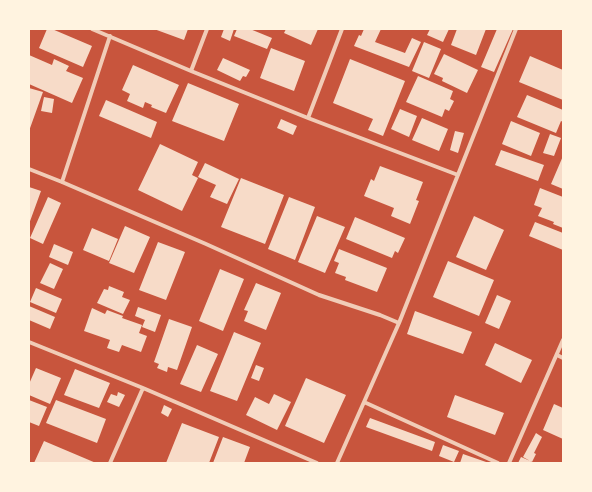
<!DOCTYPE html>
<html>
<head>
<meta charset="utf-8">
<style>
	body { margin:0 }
	#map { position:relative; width:592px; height:492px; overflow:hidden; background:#c8553d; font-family:Raleway,sans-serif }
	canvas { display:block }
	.frame { position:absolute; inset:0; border:30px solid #fff3e0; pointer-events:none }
</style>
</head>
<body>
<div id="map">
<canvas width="592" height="492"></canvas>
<div class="frame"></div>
</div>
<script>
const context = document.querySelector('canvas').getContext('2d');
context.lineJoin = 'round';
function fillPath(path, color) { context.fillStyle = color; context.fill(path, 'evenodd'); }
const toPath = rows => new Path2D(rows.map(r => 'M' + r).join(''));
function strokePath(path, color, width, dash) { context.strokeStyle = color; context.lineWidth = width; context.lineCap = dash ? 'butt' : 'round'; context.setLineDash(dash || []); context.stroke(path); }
fillPath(toPath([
	[47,29,52,29,92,46,83,67,39,48],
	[154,29,188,29,184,40],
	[224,29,234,29,230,41,221,37],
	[237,29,250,29,272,38,267,49,234,36],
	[286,29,318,29,311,45,284,33],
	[364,29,381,29,375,42,405,53,412,38,421,42,409,67,354,46,359,35,361,36],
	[430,29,449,29,443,42,427,35],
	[457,29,486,29,476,55,451,45],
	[497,29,513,29,494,72,481,67],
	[424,42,441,49,429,78,412,71],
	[271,48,305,61,294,91,260,78],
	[444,54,478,70,467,93,442,81,443,78,434,74],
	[29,55,52,65,54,59,69,66,66,71,83,78,72,103,29,84],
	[530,56,563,70,563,100,519,82],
	[223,58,250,70,246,77,243,76,240,81,217,70],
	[350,59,405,81,383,136,368,130,373,119,333,103],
	[133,65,179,85,166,113,151,107,152,105,145,102,143,108,127,101,130,94,122,90],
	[418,76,453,91,450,99,454,101,449,111,445,109,442,117,406,102],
	[188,83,239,104,224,141,172,121],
	[29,88,43,92,29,131],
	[527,95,563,110,563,122,561,121,556,133,517,117],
	[44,97,54,99,52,113,41,111],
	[106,100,157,122,151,138,99,116],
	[400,109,417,116,409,137,391,129],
	[422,118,448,129,439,151,412,140],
	[281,119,297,126,293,135,277,128],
	[511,121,540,133,531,156,502,144],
	[455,131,464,133,458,153,450,150],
	[550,134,561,138,554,156,543,153],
	[160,144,198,162,192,175,198,178,182,211,138,190],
	[501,150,544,165,538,181,495,165],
	[563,156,563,189,551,184],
	[205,163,239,179,227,204,210,197,216,185,198,177],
	[380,166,423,182,416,200,419,201,410,224,391,216,394,208,364,196,371,179,374,181],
	[241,178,284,195,265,244,221,227],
	[29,187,41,191,29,224],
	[540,188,563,197,563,228,553,224,554,222,538,216,542,208,534,205],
	[48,197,61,203,43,244,30,238],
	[289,197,315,207,295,260,268,249],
	[317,216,345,227,325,273,298,262],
	[474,216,504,230,486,270,456,257],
	[355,217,405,238,398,253,395,251,392,258,346,239],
	[535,222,563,233,563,250,529,236],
	[125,226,150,237,134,273,109,263],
	[92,228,118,239,109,261,83,250],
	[158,242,185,252,166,300,139,290],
	[54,244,73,252,68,265,49,257],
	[339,249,387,268,377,292,345,280,346,277,335,273,339,263,334,261],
	[448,261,494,280,479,316,433,297],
	[50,263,63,269,54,289,40,283],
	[220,269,244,279,223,331,199,321],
	[256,283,281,293,266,330,244,321,248,311,244,310],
	[109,286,124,292,122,297,130,300,123,314,97,303,104,289,108,290],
	[36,288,62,299,56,313,30,302],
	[497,295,511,301,499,329,485,323],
	[29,306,55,317,50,329,29,320],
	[138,307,161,315,155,332,142,327,145,320,135,316],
	[92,308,105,314,107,310,123,316,122,318,142,325,139,333,147,336,141,352,122,345,119,352,107,348,110,340,84,331],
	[415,311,472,332,463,354,407,334],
	[169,319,192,327,177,370,168,367,167,372,157,368,159,364,154,362],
	[234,332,261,343,237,401,210,391],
	[495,343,532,360,521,383,485,365],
	[197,345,218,354,201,392,180,384],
	[256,365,264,368,259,381,251,378],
	[36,368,61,378,50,404,29,395,29,384],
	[75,369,110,383,99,408,64,395],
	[306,378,346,395,324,443,285,426],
	[118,392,125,395,119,407,107,402,111,394,117,396],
	[274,394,291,402,277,430,246,415,255,397,269,404],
	[455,395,504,413,495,435,447,417],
	[29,400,47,407,39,426,29,422],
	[56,400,106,419,97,443,46,423],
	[554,404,563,408,563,439,543,430],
	[164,405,172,409,168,417,161,413],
	[370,418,435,442,432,451,366,427],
	[182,423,219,437,209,463,166,463],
	[536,433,542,437,534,453,536,454,532,462,523,457],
	[223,437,250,447,244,463,213,463],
	[44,441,96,463,34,463],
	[443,445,459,451,454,462,439,456],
	[463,454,489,463,460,463],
	[521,457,535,463,518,463]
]), '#f7dbc8');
strokePath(toPath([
	[92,29,191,71,308,118,458,175],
	[191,71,207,29],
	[308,118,342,29],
	[29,169,62,182,206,244,319,295,380,315,399,323],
	[62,182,110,36],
	[29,342,143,388,317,463],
	[557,355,563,358],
	[364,402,498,463],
	[110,463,143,388],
	[337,463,399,323,516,29],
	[509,463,563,340]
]), '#f1ccb7', 4);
</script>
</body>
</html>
